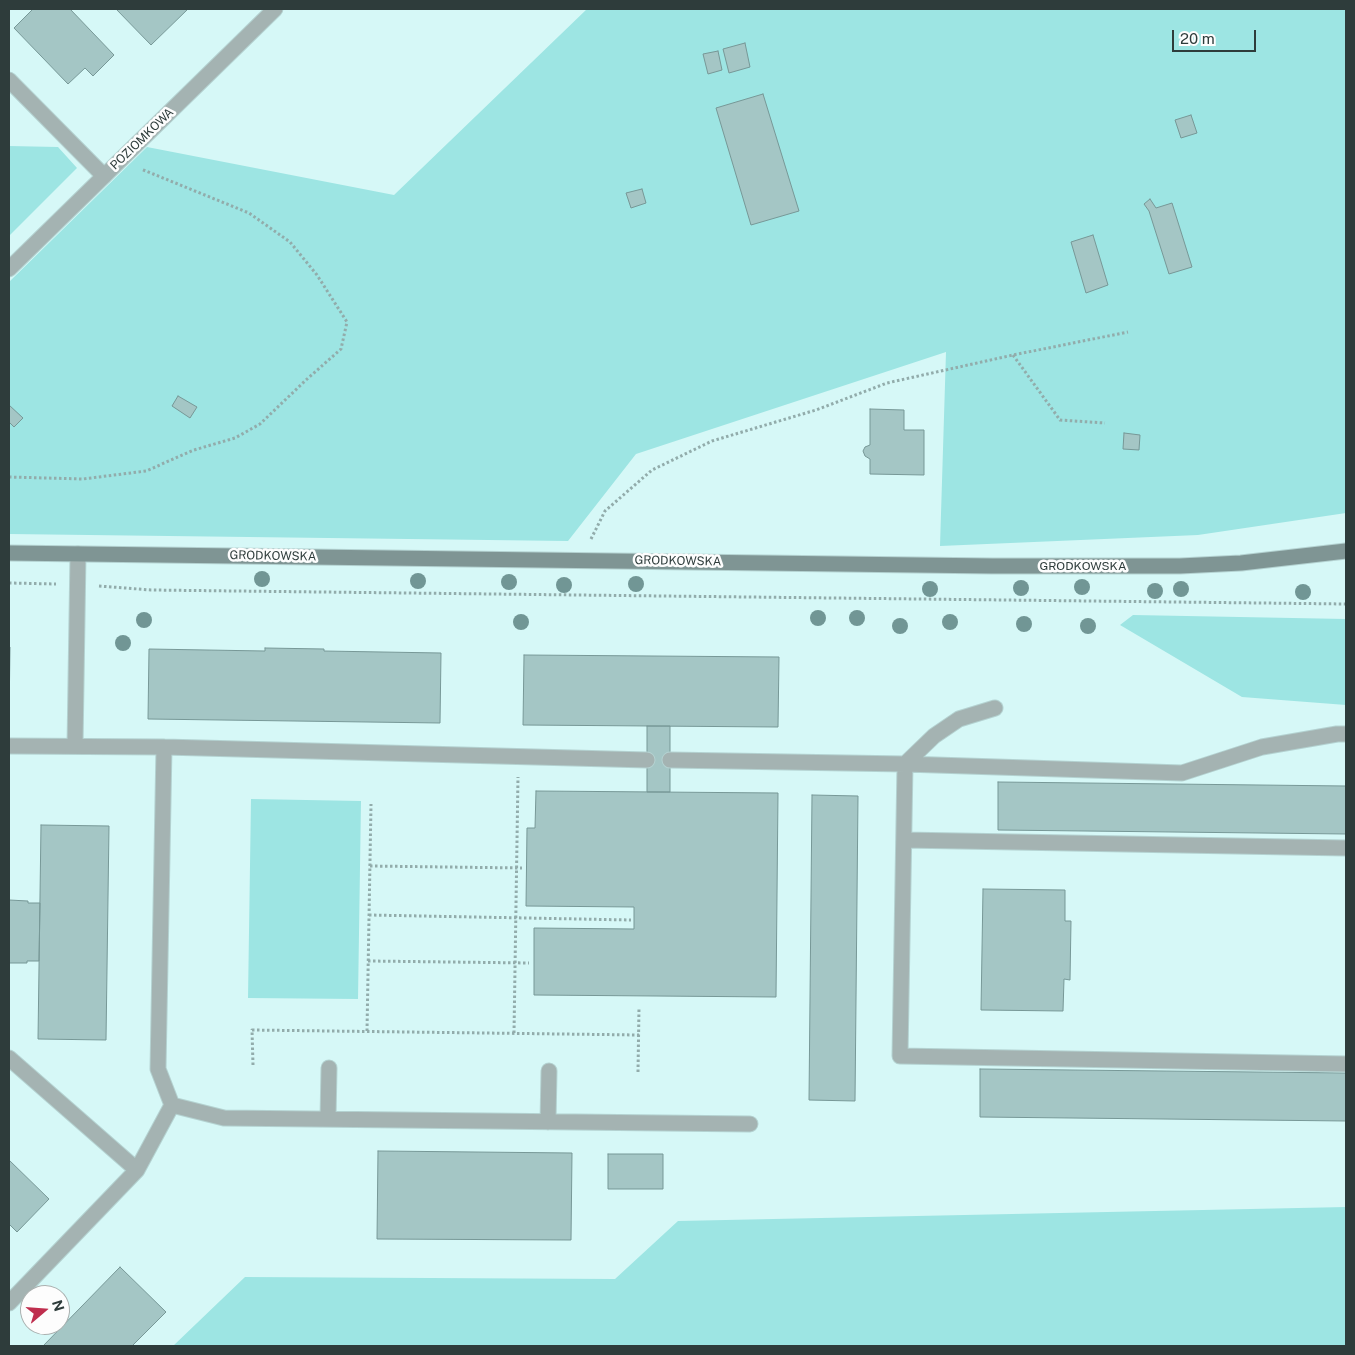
<!DOCTYPE html>
<html>
<head>
<meta charset="utf-8">
<style>
	body { margin:0 }
	#map { position:relative; width:1355px; height:1355px; overflow:hidden; background:#d6f8f7; font-family:"Public Sans",sans-serif }
	canvas { display:block }
	.frame { position:absolute; inset:0; border:10px solid #2e3c3b; pointer-events:none }
	.north { position:absolute; left:20px; top:1285px; width:50px; height:50px; box-sizing:border-box; background:#fdfdfd; border:1px solid #aab0af; border-radius:50%; rotate:72deg; font-size:14px; font-weight:700; line-height:20px; text-align:center; color:#2e3c3b }
	.north::after { content:''; display:block; margin:auto; width:18px; height:22px; background:#bf2e4e; clip-path:polygon(50% 0,100% 100%,50% 72%,0 100%) }
	.scale { position:absolute; left:1172px; top:30px; width:84px; height:22px; box-sizing:border-box; border:2px solid #2e3c3b; border-top:0; padding-left:6px; font-size:15px; line-height:18px; white-space:nowrap; color:#2e3c3b; -webkit-text-stroke:4px #fdfdfd; paint-order:stroke }
</style>
</head>
<body>
<div id="map">
<canvas width="1355" height="1355"></canvas>
<div class="frame"></div>
<div class="north">N</div>
<div class="scale">20 m</div>
</div>
<script>
const context = document.querySelector('canvas').getContext('2d');
context.lineJoin = 'round';
function fillPath(path, color) { context.fillStyle = color; context.fill(path, 'evenodd'); }
const toPath = rows => new Path2D(rows.map(r => 'M' + r).join(''));
function strokePath(path, color, width, dash) { context.strokeStyle = color; context.lineWidth = width; context.lineCap = dash ? 'butt' : 'round'; context.setLineDash(dash || []); context.stroke(path); }
function write(font, color, halo, rows, align = 'center') {
  context.font = font + ' "Public Sans",sans-serif'; context.lineWidth = 5; context.setLineDash([]); context.textBaseline = 'middle'; context.strokeStyle = halo; context.fillStyle = color; for (const [text, x, y, turn = 0] of rows) {
    context.save(); context.translate(x, y); context.rotate((+turn || 0) * Math.PI / 180); context.textAlign = isNaN(turn) ? turn : align; if (halo) context.strokeText(text, 0, 0); context.fillText(text, 0, 0); context.restore();
  }
}
fillPath(toPath([
	[587,9,1346,9,1346,513,1198,535,940,546,946,352,636,454,568,541,9,534,9,282,147,147,394,195],
	[9,146,58,147,77,168,9,236],
	[1133,615,1346,619,1346,705,1242,697,1120,625],
	[251,799,361,801,358,999,248,998],
	[1346,1207,1346,1346,173,1346,245,1277,615,1279,678,1221]
]), '#9de5e3');
const building = toPath([
	[33,9,70,9,114,55,93,76,85,68,68,84,14,28,33,9],
	[116,9,188,9,151,45,116,9],
	[745,43,750,67,729,73,723,49,745,43],
	[718,51,722,70,708,74,703,54,718,51],
	[763,94,799,211,751,225,716,108,763,94],
	[1191,115,1197,133,1181,138,1175,120,1191,115],
	[642,189,646,203,631,208,626,193,642,189],
	[1150,199,1156,208,1172,203,1192,267,1169,274,1149,211,1144,204,1150,199],
	[1093,235,1108,285,1086,293,1071,242,1093,235],
	[178,396,197,407,190,418,172,406,178,396],
	[9,405,23,418,14,427,9,422,9,405],
	[870,409,904,410,904,430,924,430,924,475,870,474,870,459,865,456,863,451,865,447,870,445,870,409],
	[1124,433,1140,435,1139,450,1123,449,1124,433],
	[9,647,10,647,9,717,9,647],
	[265,648,324,649,324,651,441,653,440,723,148,719,149,649,265,651,265,648],
	[524,655,779,657,778,727,523,725,524,655],
	[647,726,670,726,670,792,647,792,647,726],
	[998,782,1346,786,1346,834,998,830,998,782],
	[536,791,778,793,776,997,534,995,534,928,634,929,634,907,526,906,527,828,535,828,536,791],
	[812,795,858,796,855,1101,809,1100,812,795],
	[41,825,109,826,106,1040,38,1039,41,825],
	[983,889,1065,890,1065,921,1071,921,1070,980,1064,979,1063,1011,981,1010,983,889],
	[9,900,28,901,28,903,40,903,39,961,27,961,27,963,9,963,9,900],
	[980,1069,1346,1073,1346,1121,980,1117,980,1069],
	[378,1151,572,1153,571,1240,377,1239,378,1151],
	[608,1154,663,1154,663,1189,608,1189,608,1154],
	[9,1160,49,1199,17,1232,9,1224,9,1160],
	[120,1267,166,1312,132,1346,43,1346,120,1267]
]);
fillPath(building, '#a4c6c5');
strokePath(building, '#779897', 1);
const lane = toPath([
	[9,80,104,176],
	[995,708,959,719,934,736,905,764,900,1056,1346,1064],
	[9,746,164,747,647,760],
	[75,746,78,554],
	[164,747,158,1069,172,1105,224,1118,750,1124],
	[670,760,905,764,1182,773,1262,747,1337,734,1346,734],
	[904,840,1346,848],
	[9,1058,137,1170],
	[328,1119,329,1068],
	[548,1122,549,1071],
	[9,1303,137,1170,172,1105]
]);
const street = toPath([
	[9,269,275,9]
]);
const secondary = toPath([
	[9,553,992,566,1180,566,1241,563,1346,551]
]);
strokePath(lane, '#b4d2d1', 17);
strokePath(street, '#b4d2d1', 17);
strokePath(secondary, '#b4d2d1', 17);
strokePath(toPath([
	[1013,355,1060,420,1105,423],
	[9,477,83,479,146,471,194,450,235,438,260,424,306,380,341,349,347,322,317,275,290,242,249,213,141,169],
	[591,539,605,511,652,470,712,441,816,410,887,383,1013,355,1128,332],
	[9,583,56,584],
	[99,586,151,590,1346,604],
	[370,866,522,868],
	[369,915,631,920],
	[368,961,529,963],
	[367,1031,371,804],
	[514,1033,518,777],
	[253,1065,252,1030,639,1035],
	[638,1072,639,1007]
]), '#92acab', 3, [2.5, 2.5]);
strokePath(lane, '#a4b3b2', 15);
strokePath(street, '#a4b3b2', 15);
strokePath(secondary, '#7f9594', 15);
context.fillStyle = '#719695';
for (const [x, y] of [
	[262,579],
	[418,581],
	[509,582],
	[636,584],
	[564,585],
	[1082,587],
	[1021,588],
	[930,589],
	[1181,589],
	[1155,591],
	[1303,592],
	[818,618],
	[857,618],
	[144,620],
	[521,622],
	[950,622],
	[1024,624],
	[900,626],
	[1088,626],
	[123,643]
]) { context.beginPath(); context.arc(x, y, 8, 0, 2 * Math.PI); context.fill(); }
write('12px', '#2e3c3b', '#fdfdfd', [
	["POZIOMKOWA",142,139,-44],
	["GRODKOWSKA",273,556,1],
	["GRODKOWSKA",678,561,1],
	["GRODKOWSKA",1083,566]
]);
</script>
</body>
</html>
